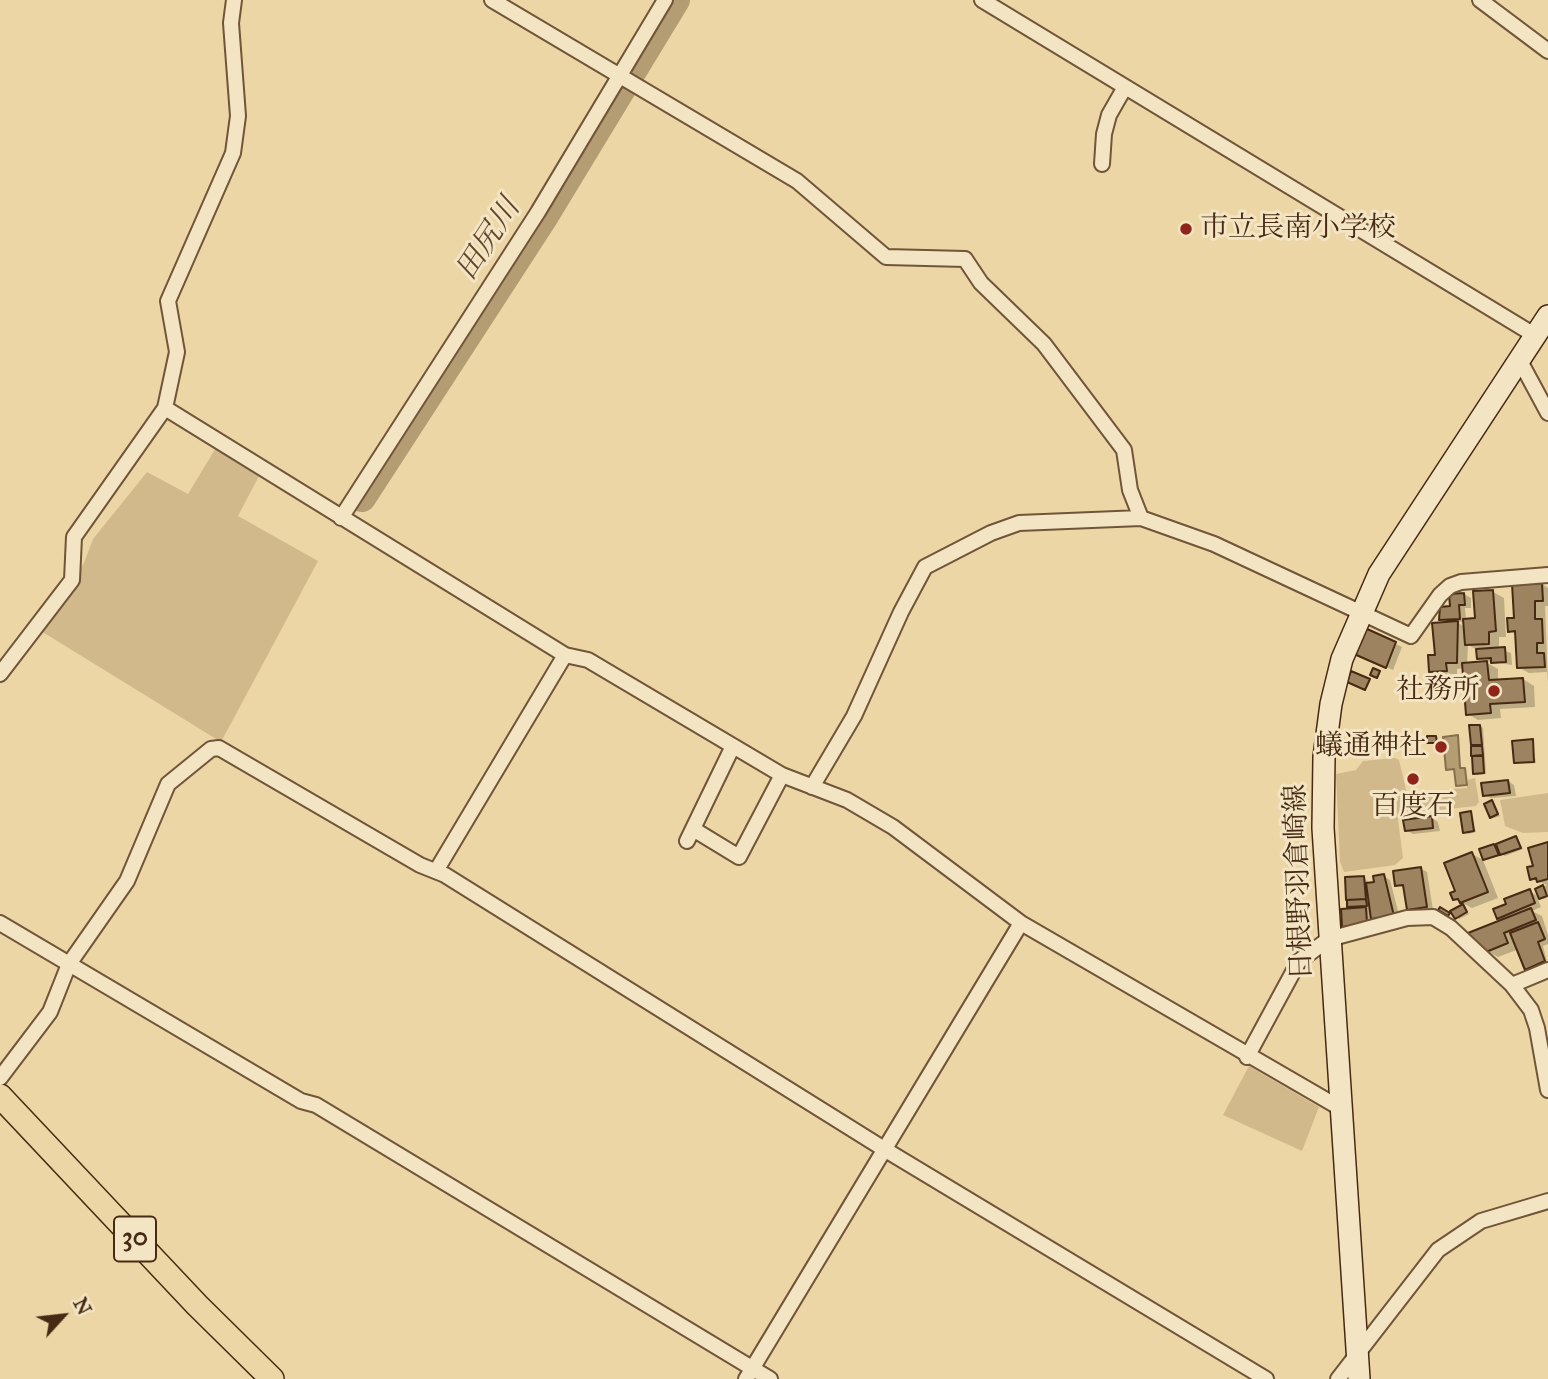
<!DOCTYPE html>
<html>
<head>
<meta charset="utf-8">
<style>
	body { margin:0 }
	#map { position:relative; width:1548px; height:1379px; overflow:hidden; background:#edd6a5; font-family:"IM FELL Great Primer",serif }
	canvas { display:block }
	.north { position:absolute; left:28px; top:1281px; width:70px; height:70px; -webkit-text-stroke:5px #f3e4c4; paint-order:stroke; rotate:63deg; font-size:19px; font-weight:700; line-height:28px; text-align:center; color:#462a13 }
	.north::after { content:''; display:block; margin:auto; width:24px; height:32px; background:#462a13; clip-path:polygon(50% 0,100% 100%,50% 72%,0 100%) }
</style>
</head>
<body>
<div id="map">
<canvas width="1548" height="1379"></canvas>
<div class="north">N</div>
</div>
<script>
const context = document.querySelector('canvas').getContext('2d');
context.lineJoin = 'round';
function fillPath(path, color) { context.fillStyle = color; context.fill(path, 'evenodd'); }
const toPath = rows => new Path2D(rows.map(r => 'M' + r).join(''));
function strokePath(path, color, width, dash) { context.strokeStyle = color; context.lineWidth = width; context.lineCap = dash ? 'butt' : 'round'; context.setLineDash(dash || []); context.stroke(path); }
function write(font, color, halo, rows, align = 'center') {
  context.font = font + ' "IM FELL Great Primer","Noto Serif JP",serif'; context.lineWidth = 6; context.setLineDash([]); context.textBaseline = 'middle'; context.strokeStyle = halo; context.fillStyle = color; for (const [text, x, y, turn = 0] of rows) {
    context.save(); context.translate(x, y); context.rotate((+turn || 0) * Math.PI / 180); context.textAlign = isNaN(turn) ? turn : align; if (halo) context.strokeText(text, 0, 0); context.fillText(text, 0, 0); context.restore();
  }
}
fillPath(toPath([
	[217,446,260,474,238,516,318,561,221,742,41,631,84,563,93,539,147,472,188,494],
	[1395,758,1399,760,1408,798,1428,794,1437,800,1443,798,1448,789,1467,788,1468,780,1475,778,1479,802,1476,806,1402,814,1398,820,1403,858,1395,865,1344,872,1340,862,1336,774,1356,770,1363,761],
	[1548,793,1548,832,1523,833,1505,826,1500,800],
	[1249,1066,1319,1107,1302,1151,1223,1115]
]), '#d1b98c');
const water = toPath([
	[1458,735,1460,768,1465,768,1467,785,1456,786,1454,769,1446,770,1443,737,1458,735]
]);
fillPath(water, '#b49c73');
strokePath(water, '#886e4d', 2);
fillPath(toPath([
	[1542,584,1548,588,1548,606,1545,606,1548,683,1547,672,1529,673,1518,667,1517,635,1509,631],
	[1493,592,1504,598,1506,637,1499,637,1499,649,1511,653,1512,665,1485,661,1478,657,1478,650,1468,645,1467,664,1487,663,1498,669,1498,681,1523,679,1534,686,1535,707,1500,709,1501,718,1478,720,1468,714,1464,668,1457,669,1457,676,1441,677,1431,671,1449,624,1441,619,1464,594,1471,598,1471,608,1465,608,1466,621,1477,620],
	[1457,622,1465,622,1466,628],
	[1366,630,1402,647,1393,670,1363,657],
	[1480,726,1483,728,1486,774,1477,775,1474,773,1471,727],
	[1532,741,1536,763,1515,762],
	[1508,781,1514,785,1516,796,1491,798,1484,795],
	[1492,802,1500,816,1494,818,1492,816],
	[1470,813,1476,832,1468,834,1465,832],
	[1432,818,1438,822,1440,831,1413,834,1406,830],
	[1516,838,1523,849,1505,856,1499,852,1500,856,1485,859,1494,846,1500,849],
	[1548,844,1548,897,1543,899,1537,890,1547,885,1532,879],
	[1472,854,1483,860,1498,898,1472,908,1455,899],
	[1420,868,1427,872,1433,910,1415,913,1408,909,1405,888,1396,885],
	[1383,876,1390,880,1400,919,1380,922,1373,918,1374,926,1350,930,1344,926,1355,910,1349,906,1352,901,1348,899,1364,878,1371,884],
	[1359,893,1370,899,1370,903,1357,896],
	[1529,891,1536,895,1541,907,1532,911,1542,916,1548,935,1548,944,1543,946,1548,966,1533,972,1526,968,1519,949,1498,957,1487,951,1505,921,1499,917],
	[1464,905,1469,914,1459,919,1453,911]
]), '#0003');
strokePath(toPath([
	[362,498,543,219,676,0]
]), '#b49c73', 28);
const building = toPath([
	[1542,583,1543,601,1535,601,1535,619,1542,619,1543,643,1537,643,1537,653,1544,653,1545,667,1517,668,1515,631,1508,632,1507,618,1514,618,1512,584,1542,583],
	[1493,590,1496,631,1489,632,1489,644,1465,645,1463,619,1475,618,1473,591,1493,590],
	[1464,593,1465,605,1459,605,1460,619,1439,620,1440,607,1450,606,1449,594,1464,593],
	[1458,621,1457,663,1446,663,1447,671,1429,672,1428,655,1435,655,1432,623,1458,621],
	[1365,628,1396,642,1386,668,1354,654,1365,628],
	[1505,647,1506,662,1491,663,1491,658,1477,659,1476,649,1505,647],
	[1487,661,1489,680,1523,678,1525,702,1490,704,1491,713,1466,715,1462,663,1487,661],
	[1373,668,1380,671,1377,678,1370,675,1373,668],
	[1351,671,1370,679,1365,690,1347,682,1351,671],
	[1469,725,1480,725,1482,745,1471,745,1469,725],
	[1427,736,1436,736,1437,743,1427,743,1427,736],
	[1533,739,1534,762,1514,763,1512,741,1533,739],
	[1471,746,1482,746,1483,755,1471,756,1471,746],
	[1472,756,1483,756,1484,773,1473,774,1472,756],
	[1508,780,1510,793,1483,796,1481,783,1508,780],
	[1492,800,1498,814,1490,818,1484,804,1492,800],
	[1471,811,1474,831,1463,833,1460,813,1471,811],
	[1432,816,1433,828,1405,831,1403,820,1432,816],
	[1516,836,1521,848,1500,855,1496,844,1516,836],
	[1548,842,1548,879,1537,882,1536,878,1530,880,1527,867,1533,866,1528,848,1548,842],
	[1494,844,1499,855,1483,860,1479,849,1494,844],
	[1472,852,1488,892,1460,903,1458,899,1453,900,1450,893,1455,891,1444,863,1472,852],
	[1421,867,1427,907,1407,910,1403,885,1395,886,1393,871,1421,867],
	[1384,874,1394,916,1371,919,1366,883,1374,882,1373,876,1384,874],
	[1364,876,1366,899,1346,900,1345,877,1364,876],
	[1543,885,1547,896,1539,899,1535,889,1543,885],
	[1530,889,1535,903,1497,919,1493,909,1506,904,1504,899,1530,889],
	[1366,899,1367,906,1347,907,1347,900,1366,899],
	[1463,904,1467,912,1455,919,1450,911,1463,904],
	[1366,907,1367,923,1342,927,1341,909,1366,907],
	[1440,907,1450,913,1448,916,1438,910,1440,907],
	[1531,908,1536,920,1504,933,1508,943,1486,952,1468,933,1531,908],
	[1538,922,1545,939,1538,942,1545,961,1525,970,1510,933,1538,922]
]);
fillPath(building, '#9d835f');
strokePath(building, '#462a13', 2);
const minor = toPath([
	[492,0,797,181,886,257,965,259,981,283,1044,344,1124,450,1130,490,1141,518],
	[982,0,1536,336],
	[1480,0,1548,51],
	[1102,164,1104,134,1109,115,1125,87],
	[1520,361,1548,413],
	[165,408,565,655,588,660,782,775,847,800,893,827,1021,923,1340,1108],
	[341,518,538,212,665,0],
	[0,674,72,580,74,537,165,408,177,352,168,301,233,153,238,116,231,23,234,0],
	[812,787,854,716,901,612,925,567,991,533,1019,523,1141,518,1214,544,1411,636,1440,595,1450,586,1461,582,1548,575],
	[693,829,739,857,782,775],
	[687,841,733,746],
	[436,871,565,655],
	[0,923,301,1101,316,1105,770,1379],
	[1512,985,1531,1010,1537,1028,1548,1090],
	[1247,1057,1299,961,1329,939,1407,918,1433,917,1451,928,1512,985,1548,970],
	[0,1078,50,1012,69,964,127,881,168,784,211,749,219,748,420,865,445,875,884,1149,1266,1379],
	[746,1379,1021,923],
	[1338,1379,1438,1250,1481,1221,1548,1201]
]);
const secondary = toPath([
	[1359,1379,1323,828,1324,757,1331,704,1342,659,1379,574,1548,316]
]);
const primary = toPath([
	[0,1096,197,1305,272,1379]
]);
strokePath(minor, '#705538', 18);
strokePath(secondary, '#462a13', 24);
strokePath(primary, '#462a13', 26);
strokePath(minor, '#f3e4c4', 14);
strokePath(secondary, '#f3e4c4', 21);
strokePath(primary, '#edd6a5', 23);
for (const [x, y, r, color] of [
	[1186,229,7,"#8f2418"],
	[1494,691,7,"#8f2418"],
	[1441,747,7,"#8f2418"],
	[1413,779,7,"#8f2418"]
]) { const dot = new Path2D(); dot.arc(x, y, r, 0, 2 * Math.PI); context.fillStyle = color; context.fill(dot); strokePath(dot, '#f3e4c4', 2.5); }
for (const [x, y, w] of [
	[135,1239,42]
]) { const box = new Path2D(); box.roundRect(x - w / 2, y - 22.5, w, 45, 5); context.fillStyle = '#f3e4c4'; context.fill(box); strokePath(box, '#462a13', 2); }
write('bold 26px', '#462a13', null, [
	["30",135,1239]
]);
write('28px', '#462a13', '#f3e4c4', [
	["市立長南小学校",1200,229,"left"],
	["社務所",1480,691],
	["蟻通神社",1427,747],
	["百度石",1413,807,"center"]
], 'right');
write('28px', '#462a13', '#f3e4c4', [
	["日根野羽倉崎線",1300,882,-92]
]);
write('italic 30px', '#62462b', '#f3e4c4', [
	["田尻川",489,240,-57]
]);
</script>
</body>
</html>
